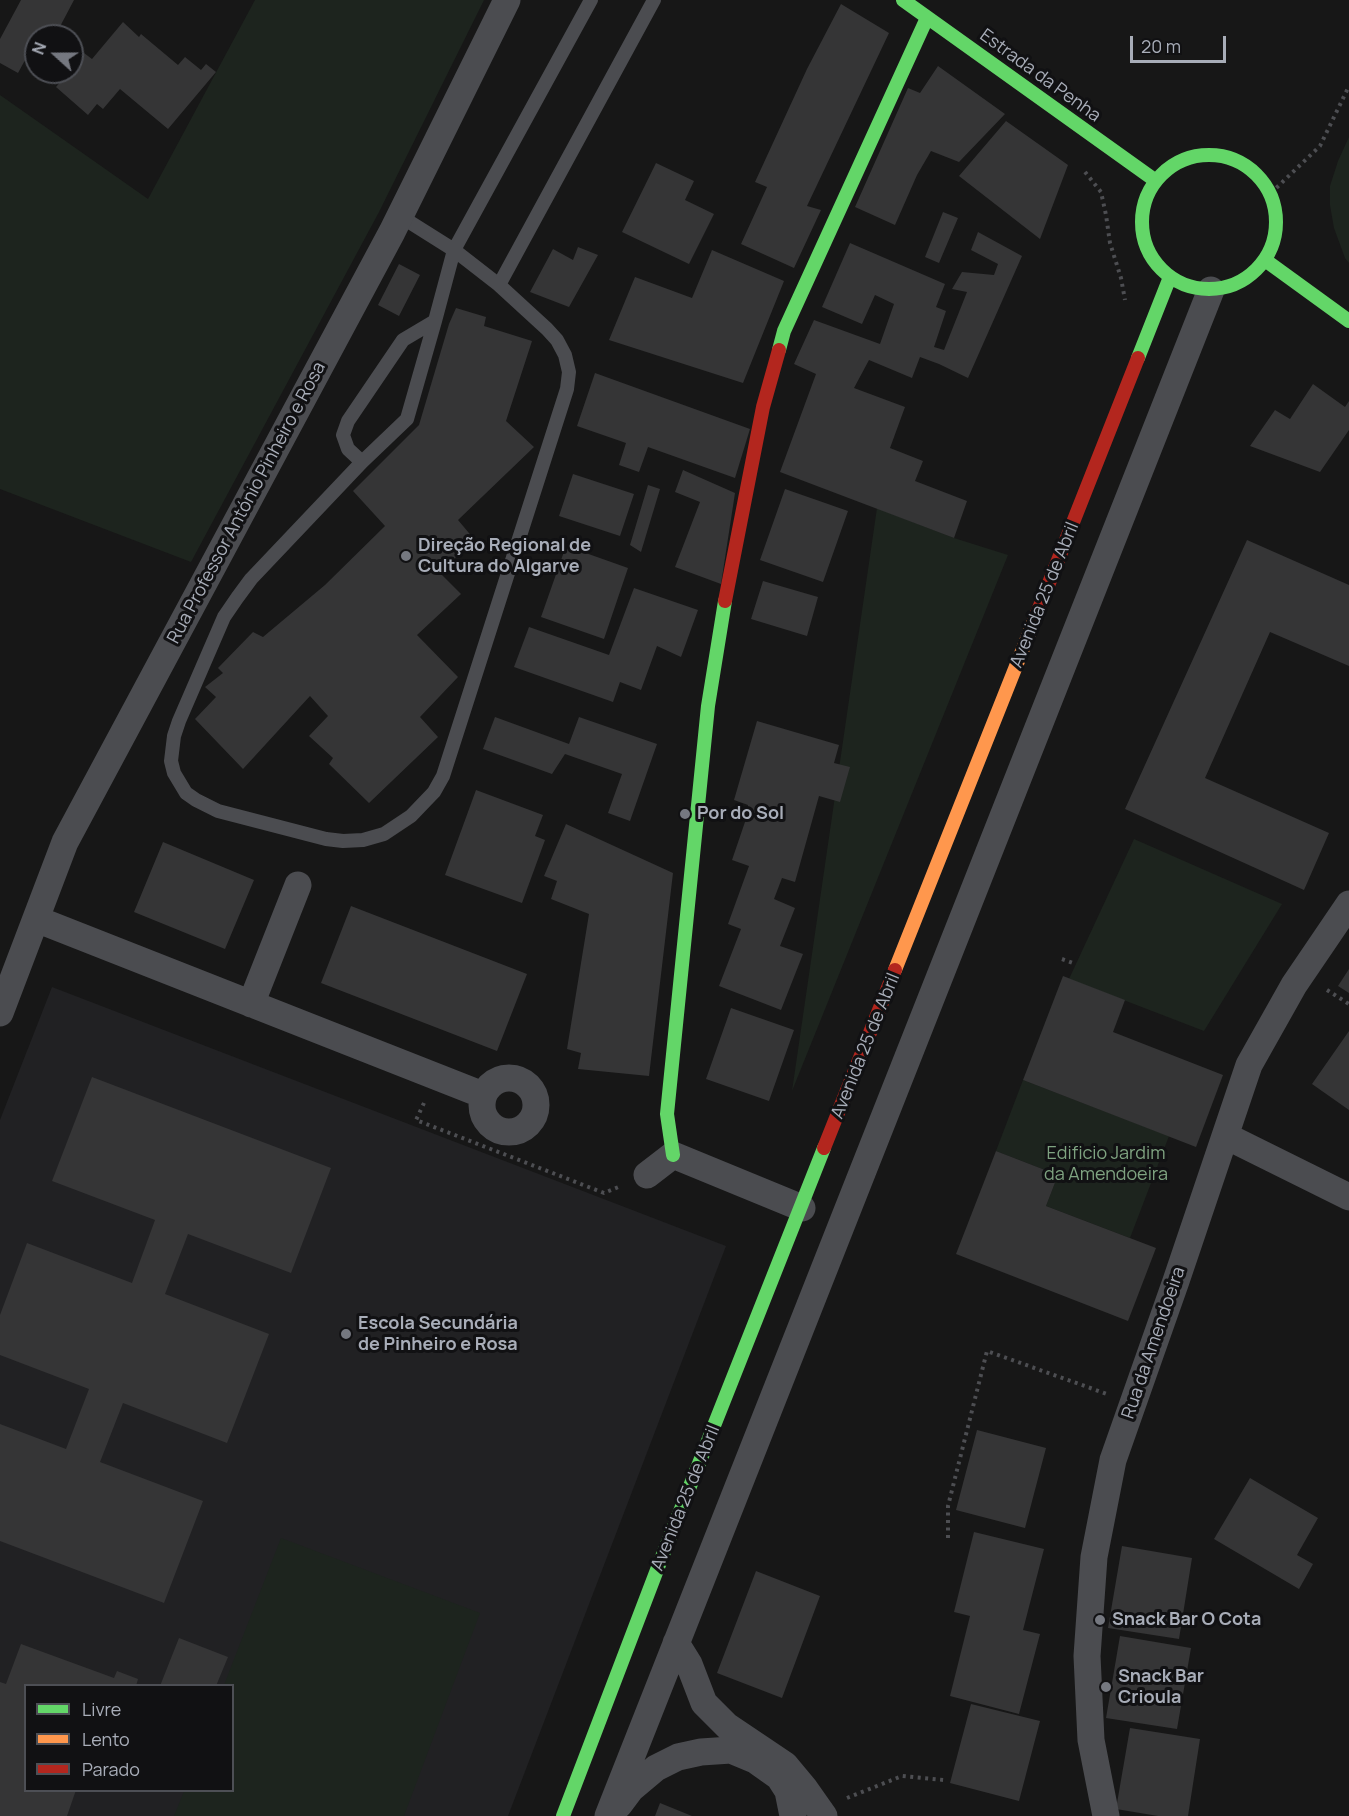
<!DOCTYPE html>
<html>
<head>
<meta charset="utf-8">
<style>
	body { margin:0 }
	#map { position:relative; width:1349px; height:1816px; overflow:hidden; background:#171717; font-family:Manrope,sans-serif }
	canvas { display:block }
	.legend { position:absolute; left:24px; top:1684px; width:210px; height:108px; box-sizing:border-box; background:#111113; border:2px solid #4d4f55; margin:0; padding:8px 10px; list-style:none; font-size:18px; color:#a8adb8 }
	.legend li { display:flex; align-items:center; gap:12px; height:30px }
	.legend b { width:30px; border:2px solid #4d4f55 }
	.north { position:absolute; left:24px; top:24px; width:60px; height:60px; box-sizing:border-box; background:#111113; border:2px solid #4d4f55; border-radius:50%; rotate:291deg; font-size:16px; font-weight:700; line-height:24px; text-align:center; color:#a8adb8 }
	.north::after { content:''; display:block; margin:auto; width:21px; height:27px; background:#757880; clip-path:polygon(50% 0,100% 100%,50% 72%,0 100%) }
	.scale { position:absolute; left:1130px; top:36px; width:96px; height:27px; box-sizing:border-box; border:3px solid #a8adb8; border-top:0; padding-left:8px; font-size:18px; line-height:21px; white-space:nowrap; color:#a8adb8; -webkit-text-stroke:4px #111113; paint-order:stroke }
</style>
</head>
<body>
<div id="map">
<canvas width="1349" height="1816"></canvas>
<ul class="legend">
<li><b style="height:8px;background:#63d668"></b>Livre</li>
<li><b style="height:8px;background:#ff974d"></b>Lento</li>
<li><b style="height:8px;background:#b3261e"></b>Parado</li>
</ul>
<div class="north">N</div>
<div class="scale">20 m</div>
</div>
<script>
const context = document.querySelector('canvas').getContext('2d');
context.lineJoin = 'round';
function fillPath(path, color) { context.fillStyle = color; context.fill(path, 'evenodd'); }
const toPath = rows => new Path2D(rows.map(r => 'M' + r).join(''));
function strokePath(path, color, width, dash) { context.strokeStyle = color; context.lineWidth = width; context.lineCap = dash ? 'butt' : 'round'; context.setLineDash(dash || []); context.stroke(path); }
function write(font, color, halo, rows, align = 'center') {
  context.font = font + ' Manrope,sans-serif'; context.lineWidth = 6; context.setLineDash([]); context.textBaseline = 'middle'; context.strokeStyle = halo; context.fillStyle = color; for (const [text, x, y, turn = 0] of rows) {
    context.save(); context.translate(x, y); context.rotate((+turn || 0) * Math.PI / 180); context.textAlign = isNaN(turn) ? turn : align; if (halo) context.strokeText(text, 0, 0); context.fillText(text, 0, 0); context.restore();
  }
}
fillPath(toPath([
	[52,987,726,1246,508,1816,0,1816,0,1120],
	[26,1686,232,1686,232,1790,26,1790]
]), '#212123');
fillPath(toPath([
	[255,0,484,0,379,212,191,562,0,489,0,95,148,199],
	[1349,137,1349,263,1345,258,1334,228,1330,205,1330,186,1338,161],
	[877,508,954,538,1008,555,792,1091],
	[1134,839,1282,904,1204,1031,1069,979],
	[1023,1080,1169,1136,1130,1238,1046,1206,1058,1175,996,1151],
	[281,1538,480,1613,404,1816,174,1816,184,1791,232,1790,232,1686,224,1685]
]), '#1d241e');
fillPath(toPath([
	[21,0,74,0,55,36,49,36,40,31,38,36,36,36,36,40,18,73,0,63,0,39],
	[841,4,889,33,807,206,821,210,794,268,741,244,767,187,755,182,807,69],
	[123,22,139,37,141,34,178,65,185,57,201,70,206,64,216,72,168,129,120,89,103,109,97,104,88,115,56,87,69,72,72,72,72,68,84,53,92,59],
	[938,66,1005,114,959,162,931,151,917,175,895,225,855,207,908,88,920,93],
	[1006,121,1068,165,1040,239,959,176],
	[656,163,694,181,685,200,714,214,689,264,622,232],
	[943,212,958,218,939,263,925,257],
	[978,232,1022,256,968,378,939,364,920,357,912,378,869,360,854,388,905,407,890,448,923,461,915,481,967,501,954,538,780,472,816,374,794,364,814,320,880,344,894,304,875,295,862,324,822,307,850,243,945,284,936,307,946,311,934,347,944,350,967,292,952,289,962,272,994,275,998,264,971,250],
	[578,247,598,255,569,307,530,292,553,249,573,260],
	[712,250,784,281,743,383,609,340,635,277,692,298],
	[399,264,420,275,399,316,378,305],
	[456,308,486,317,484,326,532,341,506,421,534,447,458,520,474,539,440,573,461,594,417,635,458,677,420,717,438,737,369,803,329,764,333,758,309,736,328,716,310,696,243,769,195,719,216,697,205,687,223,673,218,668,253,632,263,637,325,585,385,526,353,491,419,425,449,324],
	[595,373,750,429,735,478,648,447,639,472,619,465,626,443,577,426],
	[1313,384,1345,407,1349,401,1349,430,1320,472,1250,446,1275,410,1290,419],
	[683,470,735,493,721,584,675,567,700,502,675,492],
	[573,474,634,494,620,536,559,516],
	[648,485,660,489,641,552,630,545],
	[785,489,848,511,823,582,760,560],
	[1247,540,1349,585,1349,666,1270,632,1205,778,1329,833,1304,890,1125,809],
	[566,546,628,568,604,639,541,617],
	[763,581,818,597,807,636,751,619],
	[634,588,698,610,681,657,657,646,641,690,620,682,613,702,514,667,529,627,609,655],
	[495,717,569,744,579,717,657,744,630,821,608,813,622,774,565,754,552,774,483,749],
	[757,721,839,745,834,763,850,767,840,802,819,796,795,882,782,878,774,899,795,908,780,946,803,954,781,1010,719,986,741,929,728,924,749,866,732,860,746,819,748,805,734,800],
	[476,790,543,815,535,836,545,840,522,903,445,875],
	[566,824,673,873,649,1076,578,1069,581,1053,567,1049,589,914,551,899,557,881,544,876],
	[163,842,254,880,225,949,134,912],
	[351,906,527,974,497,1051,321,983],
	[1349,969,1349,993,1338,986],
	[1063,976,1125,1000,1113,1032,1223,1075,1196,1147,1023,1080],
	[731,1008,794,1030,769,1101,706,1079],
	[1349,1031,1349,1110,1312,1084],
	[92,1077,331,1168,291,1273,188,1234,165,1294,269,1334,227,1443,123,1403,100,1462,203,1501,164,1603,0,1541,0,1424,66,1449,89,1389,0,1355,0,1315,27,1243,132,1283,155,1220,52,1181],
	[996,1151,1058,1175,1046,1206,1156,1248,1128,1321,956,1254],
	[977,1430,1046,1448,1025,1528,956,1510],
	[1250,1478,1318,1518,1297,1555,1313,1564,1299,1589,1214,1539],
	[974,1532,1044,1549,1023,1630,1040,1634,1019,1714,950,1696,970,1616,954,1612],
	[1122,1546,1192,1558,1179,1639,1108,1628],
	[756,1571,820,1596,782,1698,717,1673],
	[1120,1636,1191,1648,1177,1729,1106,1718],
	[179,1638,228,1657,216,1686,160,1686],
	[21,1644,114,1678,117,1671,138,1679,136,1686,26,1686,26,1790,76,1790,67,1816,0,1816,0,1682,6,1684],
	[971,1704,1040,1721,1019,1801,950,1783],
	[1130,1728,1200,1739,1188,1816,1158,1816,1116,1809],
	[660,1803,692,1816,655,1816]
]), '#353536');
strokePath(toPath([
	[1085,172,1101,192,1106,215,1110,243,1121,278,1125,300],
	[1271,193,1320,146,1349,86],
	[1062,959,1076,964],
	[1327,990,1349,1004],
	[424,1103,416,1120,604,1193,621,1186],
	[948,1538,948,1506,987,1351,1107,1394],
	[847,1798,902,1776,944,1780]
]), '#4d4e52', 4, [3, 4.5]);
strokePath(toPath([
	[400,216,454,250,499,285,547,329,557,340,565,355,569,372,567,389,443,776,434,792,411,816,384,834,363,840,343,841,326,839,218,811,196,800,186,793,174,773,171,761,174,736,179,721,224,617,237,598,251,579,362,462,407,419,435,321,454,250,591,0],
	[499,285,654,0],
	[362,462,348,449,343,435,348,421,403,340,435,321]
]), '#4b4c50', 14);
strokePath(toPath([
	[36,919,483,1095],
	[251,1004,298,885],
	[0,1013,65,842,392,232,507,0],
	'482 1105a27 27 0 1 1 54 0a27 27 0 1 1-54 0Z',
	[1226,1136,1349,1197],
	[647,1175,673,1155,802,1208],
	[676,1643,689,1664,704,1703,727,1726,785,1765,805,1789,824,1816],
	[619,1805,631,1789,656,1768,678,1757,701,1752,731,1750,755,1760,779,1777,788,1791,793,1816],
	[608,1816,1211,290],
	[1106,1816,1091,1740,1087,1656,1094,1557,1113,1460,1176,1281,1249,1065,1294,985,1349,904]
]), '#4b4c50', 27);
strokePath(toPath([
	[903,0,1156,181],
	'1142 222a67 67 0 1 1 134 0a67 67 0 1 1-134 0Z',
	[1265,260,1349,321],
	[779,350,784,331,927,18],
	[1138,358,1170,277],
	[673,1155,667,1114,708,706,725,601],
	[563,1816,660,1562,824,1148]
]), '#63d668', 14);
strokePath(toPath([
	[895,970,1034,621]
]), '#ff974d', 14);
strokePath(toPath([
	[725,601,763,407,779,350],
	[1034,621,1138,358],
	[824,1148,895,970]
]), '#b3261e', 14);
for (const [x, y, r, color] of [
	[406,556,6,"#757880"],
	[685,814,6,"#757880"],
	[346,1334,6,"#757880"],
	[1100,1620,6,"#757880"],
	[1106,1687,6,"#757880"]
]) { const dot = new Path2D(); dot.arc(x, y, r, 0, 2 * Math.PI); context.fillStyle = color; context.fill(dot); strokePath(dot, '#111113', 2); }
write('18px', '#a8adb8', '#111113', [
	["Estrada da Penha",1040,76,36],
	["Rua Professor António Pinheiro e Rosa",247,503,-62],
	["Avenida 25 de Abril",1045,595,-68],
	["Avenida 25 de Abril",866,1046,-68],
	["Rua da Amendoeira",1154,1343,-71],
	["Avenida 25 de Abril",686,1498,-68]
]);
write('bold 18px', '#a8adb8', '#111113', [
	["Direção Regional de",418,546],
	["Cultura do Algarve",418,567],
	["Por do Sol",697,814],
	["Escola Secundária",358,1324],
	["de Pinheiro e Rosa",358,1345],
	["Snack Bar O Cota",1112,1620],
	["Snack Bar",1118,1677],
	["Crioula",1118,1698]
], 'left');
write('18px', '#7fa381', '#111113', [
	["Edificio Jardim",1106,1154],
	["da Amendoeira",1106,1175]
]);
</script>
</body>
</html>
